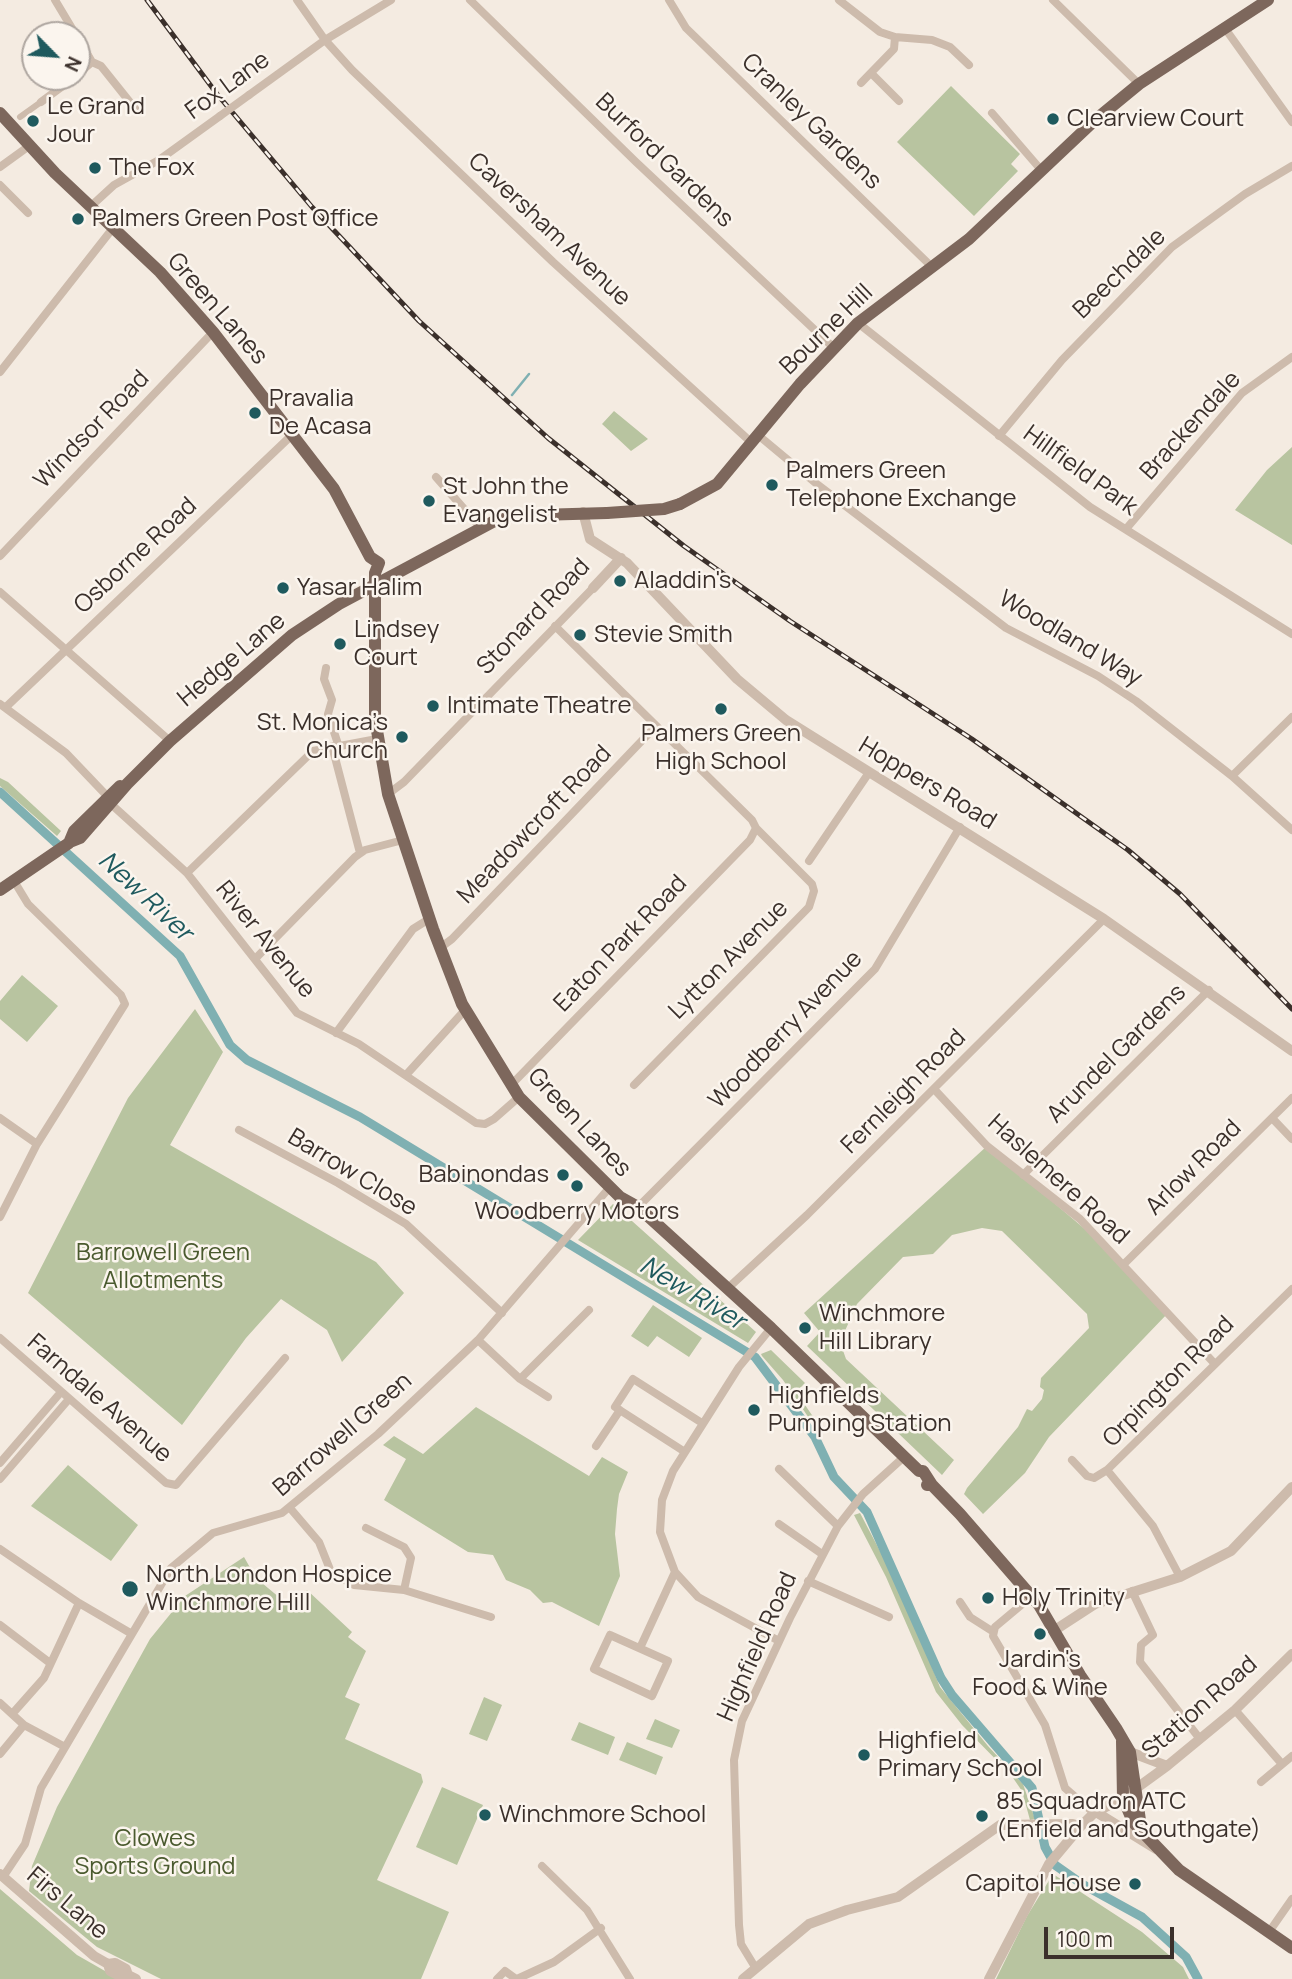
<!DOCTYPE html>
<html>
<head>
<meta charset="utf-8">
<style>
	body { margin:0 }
	#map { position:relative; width:1292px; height:1979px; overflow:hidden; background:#f4ebe1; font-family:Manrope,sans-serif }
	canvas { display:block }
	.north { position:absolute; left:21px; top:21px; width:70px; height:70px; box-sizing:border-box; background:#fbf5ee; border:2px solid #aea6a0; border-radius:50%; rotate:115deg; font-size:19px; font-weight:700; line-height:28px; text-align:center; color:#3b302b }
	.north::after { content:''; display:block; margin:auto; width:24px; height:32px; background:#1f5a5e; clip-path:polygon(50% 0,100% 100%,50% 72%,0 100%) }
	.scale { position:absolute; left:1044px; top:1927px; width:130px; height:32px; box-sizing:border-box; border:4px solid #3b302b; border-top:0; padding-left:9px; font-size:21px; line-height:24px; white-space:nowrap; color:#3b302b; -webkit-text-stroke:5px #fbf5ee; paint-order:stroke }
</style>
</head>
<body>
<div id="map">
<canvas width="1292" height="1979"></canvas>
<div class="north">N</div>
<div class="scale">100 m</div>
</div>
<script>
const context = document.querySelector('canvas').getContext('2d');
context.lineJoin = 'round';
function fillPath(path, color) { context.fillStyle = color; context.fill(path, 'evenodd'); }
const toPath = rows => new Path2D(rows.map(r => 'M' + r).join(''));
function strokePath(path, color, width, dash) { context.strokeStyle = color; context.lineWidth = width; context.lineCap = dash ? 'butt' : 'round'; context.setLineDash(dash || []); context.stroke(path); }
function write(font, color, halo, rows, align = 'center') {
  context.font = font + ' Manrope,sans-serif'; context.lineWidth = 5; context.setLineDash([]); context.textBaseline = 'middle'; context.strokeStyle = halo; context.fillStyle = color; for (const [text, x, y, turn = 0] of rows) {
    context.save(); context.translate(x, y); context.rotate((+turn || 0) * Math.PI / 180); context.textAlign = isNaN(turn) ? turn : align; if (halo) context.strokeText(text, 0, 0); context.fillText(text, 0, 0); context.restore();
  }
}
fillPath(toPath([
	[951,86,1020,154,1011,164,1018,171,974,216,897,142],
	[614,411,648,439,631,451,602,424],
	[1292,447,1292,545,1235,510,1267,470],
	[0,778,8,782,61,831,57,836,0,786],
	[22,975,58,1006,27,1042,0,1019,0,1001],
	[195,1009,223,1052,170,1145,376,1262,404,1293,342,1362,327,1330,281,1299,246,1338,182,1425,28,1293,128,1098],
	[987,1146,1106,1247,1168,1313,1049,1437,1025,1473,983,1514,964,1494,967,1488,1018,1427,1027,1409,1032,1411,1042,1399,1044,1390,1040,1387,1041,1378,1089,1328,1087,1314,1002,1231,982,1228,952,1235,933,1254,903,1257,857,1304,840,1342,846,1359,954,1460,942,1475,807,1346,820,1332,804,1313],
	[613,1204,756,1332,748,1343,578,1240],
	[653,1305,702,1338,689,1357,657,1336,648,1347,631,1336],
	[771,1350,805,1383,796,1392,814,1418,813,1424,783,1380,762,1356,761,1354],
	[476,1407,589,1476,602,1457,628,1472,619,1494,617,1509,615,1534,620,1576,599,1626,552,1602,543,1603,530,1590,506,1580,493,1555,468,1552,384,1500,406,1459,383,1445,394,1436,423,1454],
	[68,1465,138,1525,111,1561,31,1506],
	[860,1513,900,1589,940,1687,988,1746,1023,1784,1035,1819,1030,1820,1022,1791,1011,1775,962,1725,936,1692,886,1577,854,1515],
	[244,1557,256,1578,292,1608,307,1590,352,1632,348,1637,366,1651,345,1697,360,1704,345,1739,421,1774,423,1782,377,1880,449,1912,421,1979,161,1979,97,1947,29,1891,32,1866,57,1807,150,1639,185,1596],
	[484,1697,502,1705,487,1741,469,1734],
	[655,1719,680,1730,672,1748,646,1739],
	[579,1722,615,1737,608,1755,571,1740],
	[627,1742,663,1757,656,1775,619,1760],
	[442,1787,483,1805,457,1865,416,1847],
	[1053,1874,1142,1932,1183,1967,1189,1979,996,1979,1027,1916],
	[0,1889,77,1955,119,1979,0,1979]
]), '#b8c4a0');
strokePath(toPath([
	[512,395,529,374]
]), '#7fb0b2', 2.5);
strokePath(toPath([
	[0,792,180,956,230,1045,247,1060,360,1117,755,1357,815,1437,834,1477,867,1512,941,1678,952,1695,1032,1788,1045,1847,1055,1865,1082,1884,1142,1917,1186,1957,1198,1979]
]), '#7fb0b2', 9);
strokePath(toPath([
	[20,117,41,102]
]), '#cdbbac', 6);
strokePath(toPath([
	[55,0,76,35],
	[297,0,325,40,352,70,553,262,752,443],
	[470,0,636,162,834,348],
	[669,0,686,28,932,267],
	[839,0,880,32,895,37,932,40,950,47,969,65],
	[1053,0,1139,84],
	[1224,27,1292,122],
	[77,36,92,62,77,75],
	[92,62,101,66,137,111],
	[871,73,899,101],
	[861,83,894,49,895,37],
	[249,95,325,40,391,0],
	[41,102,75,77],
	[992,113,1042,171],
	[0,167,29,146],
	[0,185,28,213],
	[90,207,114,185,159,160,220,116],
	[858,323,1090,507,1292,634],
	[0,372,113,228],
	[758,435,818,485,1006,628,1098,676,1136,701,1232,776,1292,830],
	[999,436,1062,360,1172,247,1245,194,1292,166],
	[436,477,480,527],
	[1126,529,1242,393,1292,357],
	[0,556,213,332],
	[0,592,170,741],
	[555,626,752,820,756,828,812,884,814,891,809,907,634,1085],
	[326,668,324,679,332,700,328,714,338,744],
	[0,704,66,753,108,797],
	[6,707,293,434],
	[332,746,360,853],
	[1232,776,1292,717],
	[388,794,404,782,593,588],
	[112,805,187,873,297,1013,359,1044,476,1123,485,1124,494,1119,519,1097],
	[809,861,868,774],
	[187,873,313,751,377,739],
	[440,948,452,939,655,727],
	[255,959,355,857,365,850,403,840],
	[336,1033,413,929,429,919],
	[406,1075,465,1010],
	[512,1084,750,840,756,828],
	[934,1089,987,1146,1080,1219,1214,1363],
	[0,1118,37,1144],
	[1272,1118,1292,1139],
	[239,1130,338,1183,406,1224,502,1313],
	[1023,1175,1209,990],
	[638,1207,875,969,960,827],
	[0,1217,37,1144,125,1004,121,995,28,904,14,881],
	[1123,1265,1292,1098],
	[727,1289,807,1215,1104,919],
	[771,1328,739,1367,673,1471,662,1500,660,1532,675,1572,698,1597,779,1641],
	[0,1338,166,1483,176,1485,285,1358],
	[478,1340,520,1379,548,1397],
	[520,1379,589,1310],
	[596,1446,620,1410],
	[685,1452,615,1407,633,1379,702,1423],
	[1072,1460,1087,1476,1094,1478,1107,1470],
	[0,1463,61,1392],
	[779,1469,838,1526],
	[0,1479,69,1399],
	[290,1508,319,1542,331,1572,354,1585,404,1590,491,1617],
	[779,1524,822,1554],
	[366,1528,404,1547,411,1558,404,1590],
	[0,1549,79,1603,132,1634],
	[1180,1577,1153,1526,1107,1470,1292,1289],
	[808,1581,889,1617],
	[1132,1591,1153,1635,1141,1645,1140,1662,1200,1739],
	[1032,1596,995,1627,993,1636,1045,1725,1065,1788,1094,1813],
	[960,1602,970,1617,992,1631],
	[0,1625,50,1663],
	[610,1635,668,1661,652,1696,594,1669,610,1635],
	[640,1648,675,1572],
	[0,1703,24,1725,65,1747],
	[1235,1710,1282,1764],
	[13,1713,44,1678,79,1603],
	[0,1754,24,1725],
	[1261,1782,1292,1756],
	[542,1866,587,1910,630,1979],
	[3,1877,25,1844,41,1788,171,1568,213,1533,282,1513,378,1434,478,1340,610,1187],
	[1269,1932,1292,1899],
	[755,1967,741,1944,739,1925,734,1760,742,1721,790,1618,838,1526,863,1494,905,1456],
	[497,1979,505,1971,516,1979],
	[517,1979,554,1962,601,1928]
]), '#cdbbac', 8);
strokePath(toPath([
	[583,512,590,539,627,563,737,679,786,720,1104,919,1292,1051],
	[593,588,621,558],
	[1055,1630,1095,1604,1180,1577,1231,1551,1292,1487],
	[1130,1752,1167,1766],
	[1096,1812,1156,1849],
	[0,1874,94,1956,108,1964,110,1971,122,1977,128,1975,136,1979],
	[108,1964,115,1963,126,1969,128,1975],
	[743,1979,809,1924,847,1910,898,1897,1000,1825,1073,1824,1080,1827],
	[989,1979,1049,1864,1080,1827,1094,1813,1123,1798,1167,1766,1235,1710,1292,1654]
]), '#cdbbac', 10);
strokePath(toPath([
	[0,113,55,173,160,272,213,332,334,489,370,557,379,563,375,573,375,719,388,794,433,929,462,1004,519,1097,620,1197,638,1207,771,1328,919,1471,923,1471,932,1485],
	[680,504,717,484,800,384,858,323,969,239,1094,121,1139,84,1268,0],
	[70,842,80,838,127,784,170,741,292,635,339,604,504,516,607,513],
	[0,890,69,843,74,831,120,786],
	[927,1485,932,1485,960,1514,1039,1605,1080,1675,1116,1728,1130,1752,1141,1827],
	[1122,1741,1123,1798,1133,1822,1179,1870,1292,1948]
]), '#7d675c', 12);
const rail = toPath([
	[147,0,217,94,312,207,419,321,548,438,684,546,790,621,972,739,1128,850,1180,894,1292,1009]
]);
strokePath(rail, '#3b302b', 5);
strokePath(rail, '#fbf5ee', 2.5, [8]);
strokePath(toPath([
	[220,116,249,95]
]), '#cdbbac', 8);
strokePath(toPath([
	[607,513,664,509,680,504]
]), '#7d675c', 12);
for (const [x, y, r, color] of [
	[1053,119,7,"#1f5a5e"],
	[33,121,7,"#1f5a5e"],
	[95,168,7,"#1f5a5e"],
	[78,219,7,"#1f5a5e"],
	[255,413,7,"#1f5a5e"],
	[772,485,7,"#1f5a5e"],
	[429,501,7,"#1f5a5e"],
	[620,581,7,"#1f5a5e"],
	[283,588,7,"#1f5a5e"],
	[580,635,7,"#1f5a5e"],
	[340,644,7,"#1f5a5e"],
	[433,706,7,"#1f5a5e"],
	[721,709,7,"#1f5a5e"],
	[402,737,7,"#1f5a5e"],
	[563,1175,7,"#1f5a5e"],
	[577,1186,7,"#1f5a5e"],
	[805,1328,7,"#1f5a5e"],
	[754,1410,7,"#1f5a5e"],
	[130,1589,9,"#1f5a5e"],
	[988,1598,7,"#1f5a5e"],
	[1040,1634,7,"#1f5a5e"],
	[864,1755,7,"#1f5a5e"],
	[485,1815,7,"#1f5a5e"],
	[982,1816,7,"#1f5a5e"],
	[1135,1884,7,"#1f5a5e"]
]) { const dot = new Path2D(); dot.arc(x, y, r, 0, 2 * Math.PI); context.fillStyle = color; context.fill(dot); strokePath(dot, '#fbf5ee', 2.5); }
write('24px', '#3b302b', '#fbf5ee', [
	["Fox Lane",228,86,-36],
	["Cranley Gardens",811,122,44],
	["Burford Gardens",664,161,44],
	["Caversham Avenue",549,230,43],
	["Beechdale",1120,274,-44],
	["Green Lanes",217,309,49],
	["Bourne Hill",827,330,-44],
	["Brackendale",1191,426,-48],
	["Windsor Road",92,430,-46],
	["Hillfield Park",1080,471,36],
	["Osborne Road",136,556,-43],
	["Stonard Road",534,617,-46],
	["Woodland Way",1070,639,31],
	["Hedge Lane",232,660,-40],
	["Hoppers Road",927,784,31],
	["Meadowcroft Road",535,825,-46],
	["River Avenue",265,940,51],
	["Eaton Park Road",621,944,-46],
	["Lytton Avenue",729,960,-45],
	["Woodberry Avenue",786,1030,-46],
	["Arundel Gardens",1117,1054,-45],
	["Fernleigh Road",904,1092,-45],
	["Green Lanes",579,1123,47],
	["Arlow Road",1194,1168,-45],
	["Barrow Close",352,1173,31],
	["Haslemere Road",1058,1180,42],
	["Orpington Road",1169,1382,-45],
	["Farndale Avenue",99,1399,41],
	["Barrowell Green",343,1435,-41],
	["Highfield Road",758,1647,-66],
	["Station Road",1200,1708,-41],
	["Firs Lane",67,1904,40]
]);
write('24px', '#3b302b', '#fbf5ee', [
	["Le Grand",47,107],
	["Jour",47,135],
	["Clearview Court",1067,119],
	["The Fox",109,168],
	["Palmers Green Post Office",92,219],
	["Pravalia",269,399],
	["De Acasa",269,427],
	["Palmers Green",786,471],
	["Telephone Exchange",786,499],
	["St John the",443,487],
	["Evangelist",443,515],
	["Aladdin's",634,581],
	["Yasar Halim",297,588],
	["Lindsey",354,630],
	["Court",354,658],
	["Stevie Smith",594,635],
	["Intimate Theatre",447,706],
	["St. Monica’s",388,723,"right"],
	["Church",388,751,"right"],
	["Palmers Green",721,734,"center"],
	["High School",721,762,"center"],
	["Babinondas",549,1175,"right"],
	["Woodberry Motors",577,1212,"center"],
	["Winchmore",819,1314],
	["Hill Library",819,1342],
	["Highfields",768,1396],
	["Pumping Station",768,1424],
	["North London Hospice",146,1575],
	["Winchmore Hill",146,1603],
	["Holy Trinity",1002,1598],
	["Jardin's",1040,1660,"center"],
	["Food & Wine",1040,1688,"center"],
	["Highfield",878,1741],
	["Primary School",878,1769],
	["85 Squadron ATC",996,1802],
	["(Enfield and Southgate)",996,1830],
	["Winchmore School",499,1815],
	["Capitol House",1121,1884,"right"]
], 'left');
write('24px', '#4a5a2e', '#fbf5ee', [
	["Barrowell Green",163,1253],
	["Allotments",163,1281],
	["Clowes",155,1839],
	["Sports Ground",155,1867]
]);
write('italic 26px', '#1f5a5e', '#fbf5ee', [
	["New River",145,897,43],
	["New River",692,1294,31]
]);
</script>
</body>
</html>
